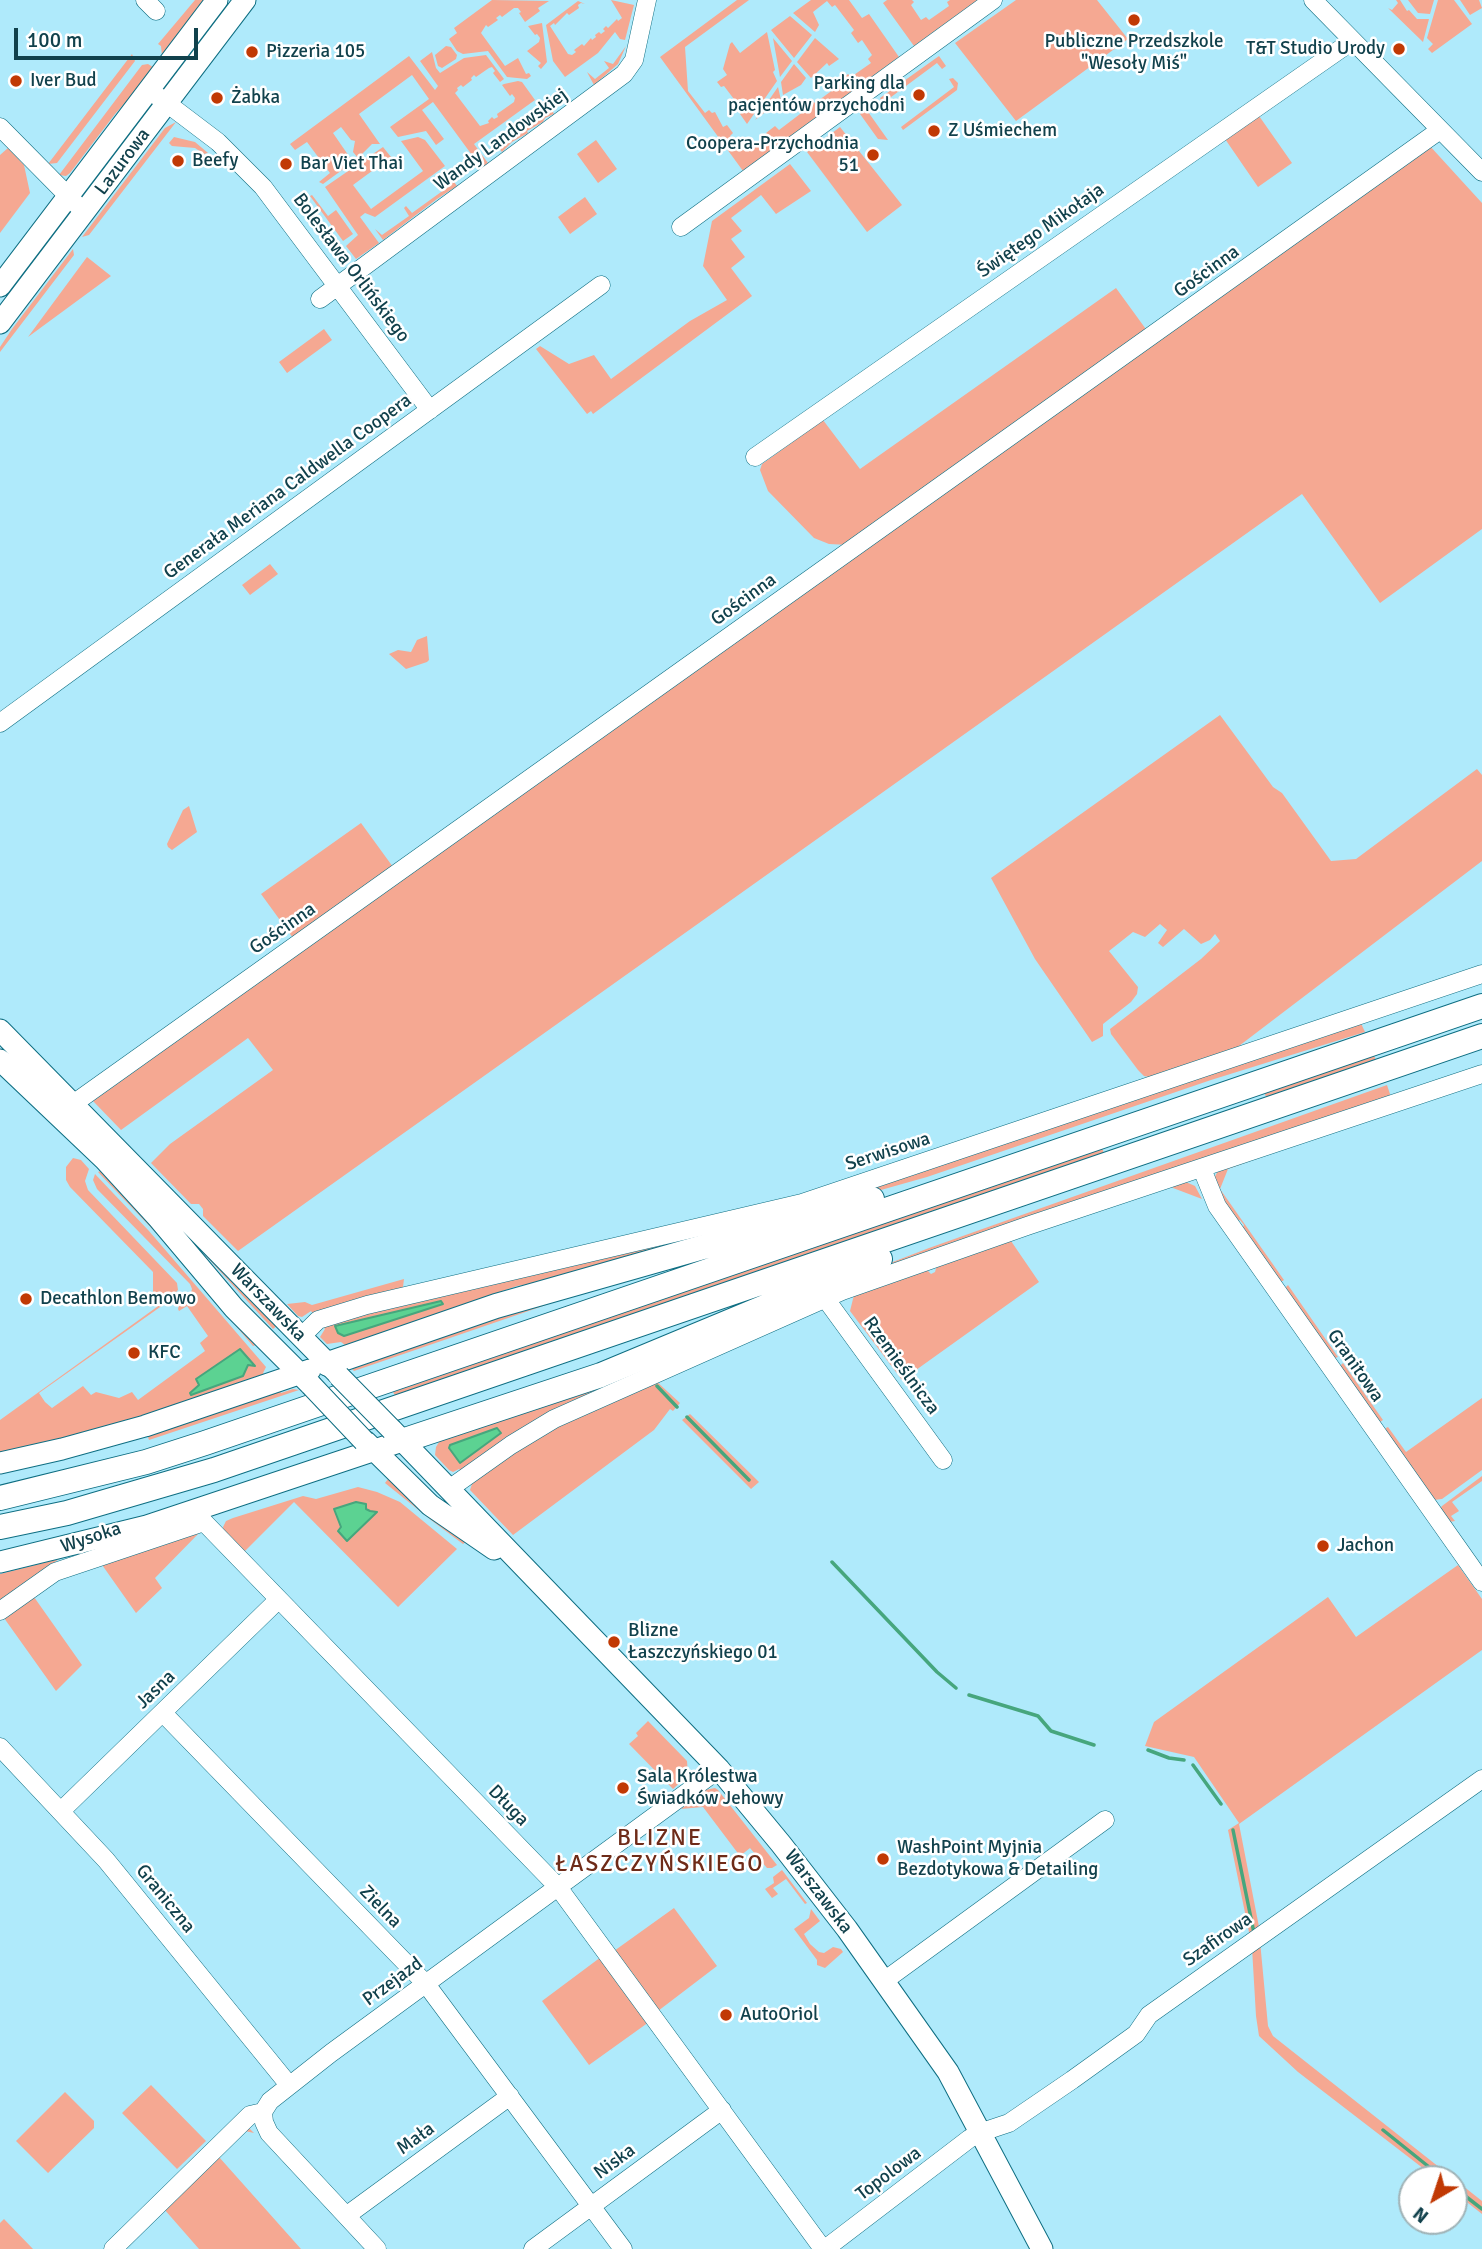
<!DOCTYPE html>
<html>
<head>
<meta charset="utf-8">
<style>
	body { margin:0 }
	#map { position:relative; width:1482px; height:2249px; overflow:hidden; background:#afeafb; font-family:Signika,sans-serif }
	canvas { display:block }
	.north { position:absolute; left:1398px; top:2165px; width:70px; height:70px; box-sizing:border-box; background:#fff; border:2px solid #a0b3b7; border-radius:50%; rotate:219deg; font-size:19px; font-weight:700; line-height:28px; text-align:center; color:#11414c }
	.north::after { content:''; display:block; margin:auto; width:24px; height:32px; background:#c13904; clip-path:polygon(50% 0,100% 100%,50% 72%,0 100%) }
	.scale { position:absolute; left:14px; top:28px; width:184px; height:32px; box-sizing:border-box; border:4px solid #11414c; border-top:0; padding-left:9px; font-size:21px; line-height:24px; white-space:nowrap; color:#11414c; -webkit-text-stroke:5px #fff; paint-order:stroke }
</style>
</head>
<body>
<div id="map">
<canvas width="1482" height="2249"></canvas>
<div class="north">N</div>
<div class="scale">100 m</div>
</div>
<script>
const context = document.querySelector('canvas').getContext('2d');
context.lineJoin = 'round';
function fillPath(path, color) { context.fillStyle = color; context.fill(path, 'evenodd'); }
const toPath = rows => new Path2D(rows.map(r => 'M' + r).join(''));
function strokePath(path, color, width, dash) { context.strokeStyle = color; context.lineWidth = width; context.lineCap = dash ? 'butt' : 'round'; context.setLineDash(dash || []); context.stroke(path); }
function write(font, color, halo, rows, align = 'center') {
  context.font = font + ' Signika,sans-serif'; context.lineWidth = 5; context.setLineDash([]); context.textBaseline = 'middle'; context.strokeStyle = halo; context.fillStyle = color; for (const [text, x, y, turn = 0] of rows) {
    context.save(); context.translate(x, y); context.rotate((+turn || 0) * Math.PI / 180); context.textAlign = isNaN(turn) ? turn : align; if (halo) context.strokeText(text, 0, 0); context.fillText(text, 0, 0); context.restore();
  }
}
fillPath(toPath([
	[195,0,208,0,162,56,161,46,158,44],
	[492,0,549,1,538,8,540,11,525,22,519,13,521,12,518,8,514,8,502,17,500,15,496,18,498,20,488,27,486,25,481,33,505,66,518,58,526,74,529,73,531,76,527,79,507,77,488,51,463,54,457,51,449,39,457,33,454,28],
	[611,0,634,5,625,40,620,39,615,32,598,53,565,77,553,61,546,25,578,1,585,4,581,3,578,5,579,8,569,15,567,13,555,25,554,23,550,26,568,54,572,55,576,52,574,50,582,44,584,46,591,38,592,40,596,37,595,35,599,32,601,34,605,31,603,29,606,26,608,28,617,19,618,21,622,18],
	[737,0,749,0,685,47,688,91,705,113,709,110,712,113,715,112,723,127,727,125,733,133,730,136,741,151,746,148,749,151,769,137,766,133,775,126,779,130,804,111,802,107,812,100,815,103,841,84,839,81,848,74,851,77,871,63,868,59,872,55,862,40,858,43,851,33,854,30,835,5,832,7,827,1,813,12,819,25,815,32,793,13,811,0,849,0,862,18,869,14,899,57,743,171,660,57],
	[887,0,912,0,914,2,911,5,921,20,926,17,929,20,949,6,947,2,950,0,978,0,914,46,883,3],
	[1016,0,1097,0,1128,39,1016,121,955,43],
	[1396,0,1400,0,1407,11,1409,10,1417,19,1429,19,1423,42,1388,8,1392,10,1398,3],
	[1408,0,1434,0,1430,14,1418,13],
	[1438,0,1454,0,1472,24,1432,53,1428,49,1433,44,1427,38],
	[1460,0,1479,0,1482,8,1470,15],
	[790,16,812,35,794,58,771,30],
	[542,23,547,62,541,69,538,66,541,63,527,51,539,42,540,38,537,34,535,35,528,26],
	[767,32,775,70,773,72,777,81,747,124,740,114,743,111,724,86,721,87,717,82,727,75,723,69,730,44,732,42,740,53],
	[773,38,792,61,780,77],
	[815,38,839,59,829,66,827,63,811,78,797,62],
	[446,46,451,47,457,55,456,59,442,68,438,66,435,55],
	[626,46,618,64,594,85,587,72,595,79,609,68,604,61,613,64],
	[432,52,436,68,440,73,464,58,486,55,504,79,500,82,493,73,495,71,492,67,489,68,476,77,474,75,471,78,472,80,463,87,461,85,457,88,458,90,455,93,480,126,489,123,488,121,492,117,494,119,498,117,497,114,514,102,515,98,512,94,510,96,502,85,504,84,518,81,522,82,535,100,474,144,488,163,482,168,480,166,433,102,422,110,444,139,436,145,426,131,398,137,390,127,429,99,412,75,359,114,380,144,372,144,358,158,353,152,355,141,351,140,341,127,333,133,353,162,323,184,319,182,330,173,307,142,295,150,290,144,409,56,435,90,438,86,420,61],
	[132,54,135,61,57,163,48,164],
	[939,56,946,66,942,69,937,63,883,103,880,98],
	[148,64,156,69,115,114,70,173,66,176,59,175,142,65],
	[794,64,806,78,801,85,783,95,781,82],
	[953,78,958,83,957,90,903,130,901,127,954,87,949,79],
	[778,87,781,100,763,110,764,113,755,120],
	[866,109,888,140,878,139,860,114],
	[552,110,554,114,545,118,543,122,527,131,528,133,512,142,502,152,494,143,495,140,501,147,522,132,517,124,521,121,526,128],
	[1257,113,1292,163,1258,187,1223,136],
	[176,122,89,235,82,237,165,128],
	[840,127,902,205,867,232,807,152],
	[174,137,195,142,208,153,204,154,195,148,172,146,169,143],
	[418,137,425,140,445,166,375,217,365,213,360,217,379,243,356,259,346,246,358,235,325,187,383,147,391,157,353,185,371,209,423,171,401,141],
	[596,140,617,169,598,183,577,154],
	[1429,145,1482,203,1482,529,1380,603,1302,494,238,1251,203,1216,203,1209,199,1204,191,1204,151,1163,170,1144,273,1070,248,1038,121,1130,93,1101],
	[8,148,24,165,30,193,0,233,0,155],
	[790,164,811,191,776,214,761,195,731,218,742,231,731,239,745,257,731,268,752,296,593,414,591,411,587,414,536,349,540,346,569,364,594,355,611,379,690,321,727,300,703,266,712,221],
	[450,176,457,186,437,199,383,240,375,229,382,235,409,216,404,208,406,206,412,213,448,187,443,179],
	[312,195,328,216,336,210,353,234,343,241,310,196],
	[585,197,597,214,570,234,558,217],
	[73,249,74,255,0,352,0,347,12,329],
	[87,257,111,276,28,337],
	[1116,288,1148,332,849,545,829,544,814,538,768,491,760,470,762,464,823,420,860,469],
	[324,329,332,340,287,373,279,362],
	[270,564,278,574,250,595,242,585],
	[427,636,429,660,427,662,406,669,389,654,398,650,411,652,417,640],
	[1220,715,1273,787,1282,793,1331,861,1356,859,1477,769,1482,775,1482,861,1235,1049,1149,1077,1144,1076,1138,1070,1111,1034,1110,1029,1201,959,1220,941,1215,934,1210,940,1201,944,1184,929,1163,947,1158,943,1167,930,1160,924,1145,937,1133,932,1109,951,1138,987,1137,994,1131,1002,1103,1024,1103,1036,1092,1042,1035,959,991,878],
	[189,806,197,832,172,850,168,847,167,844,183,810],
	[361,823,393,867,293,938,261,894],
	[1359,1019,1365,1032,1211,1080,927,1177,572,1277,517,1286,345,1345,341,1342,327,1344,320,1337,325,1329,322,1325,648,1243],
	[1374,1055,1376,1061,1267,1099,1264,1092],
	[1387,1085,1391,1097,834,1289,463,1473,459,1469,453,1472,449,1470,435,1455,436,1447,439,1442,435,1439,929,1248],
	[1377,1116,1228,1169,1220,1189,1284,1280,1281,1282,1242,1228,1244,1225,1240,1220,1238,1221,1221,1200,1214,1178,1218,1171],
	[1102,1147,1104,1154,396,1397,393,1392],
	[73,1158,81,1160,89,1169,85,1181,88,1190,177,1283,178,1290,163,1305,39,1393,45,1402,52,1408,83,1386,91,1395,96,1392,119,1398,132,1392,138,1400,205,1351,200,1343,208,1336,187,1306,179,1311,178,1309,179,1305,190,1296,192,1289,190,1284,97,1189,93,1180,95,1174,149,1231,266,1367,263,1373,265,1375,177,1409,0,1456,0,1420,161,1304,153,1293,153,1272,70,1187,66,1180,66,1167],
	[103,1170,259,1344,253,1346,157,1234,98,1172],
	[1186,1182,1195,1186,1202,1199,1173,1188,1170,1183],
	[1011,1241,1039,1282,902,1380,850,1311,854,1295,926,1269,931,1274,935,1272,937,1265],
	[194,1243,278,1325,273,1329],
	[639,1273,354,1371,352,1369,361,1366,360,1362],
	[404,1279,403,1287,396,1293,337,1305,314,1315,311,1311,302,1317,298,1316,287,1304,305,1302,312,1305],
	[1288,1285,1338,1357,1335,1358,1285,1288],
	[1343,1363,1383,1420,1380,1422,1339,1367],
	[655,1380,680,1403,673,1411,670,1409,654,1430,513,1535,470,1490,472,1484,469,1481,530,1438],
	[278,1388,281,1393,293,1389,299,1390,149,1440,147,1434],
	[1482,1398,1482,1470,1442,1499,1433,1500,1384,1432,1386,1428,1388,1427,1406,1452],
	[690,1414,759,1482,751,1489,682,1420],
	[1482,1476,1482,1481,1452,1502,1459,1511,1451,1516,1455,1521,1449,1522,1440,1509,1442,1506],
	[388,1479,413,1502,467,1541,463,1544,431,1520,385,1483],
	[358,1487,377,1492,400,1502,457,1549,398,1607,294,1502,243,1553,224,1533,223,1527,226,1521,233,1518,303,1496,316,1499],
	[201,1531,155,1578,162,1588,136,1613,100,1562,121,1556,127,1557],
	[59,1559,22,1586,0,1603,0,1574],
	[1458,1565,1482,1599,1482,1650,1239,1824,1260,1932,1250,1937,1228,1830,1239,1823,1194,1757,1145,1746,1154,1722,1328,1597,1356,1637],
	[34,1597,82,1665,56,1691,4,1618],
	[648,1721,687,1761,688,1775,673,1789,629,1744,638,1736,636,1733],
	[715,1788,718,1790,777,1865,772,1868,767,1868,750,1848,740,1856,703,1807,681,1809,705,1790],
	[782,1870,807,1903,805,1904,786,1879,773,1888,778,1894,772,1898,765,1889,774,1883,773,1877],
	[674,1908,717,1966,658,2011,614,1951],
	[811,1909,820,1921,804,1934,810,1944,819,1952,824,1953,833,1947,841,1949,843,1952,825,1968,817,1965,817,1960,794,1929,809,1918],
	[1260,1941,1268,2026,1273,2036,1482,2201,1482,2214,1454,2192,1454,2179,1437,2179,1298,2072,1259,2036,1256,2016,1252,1948],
	[601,1957,649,2022,589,2065,542,2001],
	[151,2085,206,2141,177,2169,122,2113],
	[65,2092,94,2121,94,2128,48,2173,16,2141],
	[247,2126,254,2133,245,2131,219,2157,301,2249,199,2249,164,2209],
	[4,2219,33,2249,0,2249,0,2223]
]), '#f5a892');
const water = toPath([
	[441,1301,443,1304,344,1336,338,1333,335,1326,441,1301],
	[240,1349,255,1366,248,1365,243,1376,191,1395,190,1393,199,1385,196,1379,240,1349],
	[497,1428,501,1433,460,1463,449,1448,450,1445,497,1428],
	[356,1502,366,1504,366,1509,370,1511,377,1512,347,1541,338,1531,341,1527,334,1509,356,1502]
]);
fillPath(water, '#5cd292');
strokePath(water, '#46a67d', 2);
strokePath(toPath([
	[657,1386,677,1407],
	[687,1417,749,1480],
	[832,1562,937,1672,956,1688],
	[969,1695,1038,1716,1051,1731,1094,1745],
	[1148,1750,1169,1758,1184,1760],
	[1193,1765,1221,1804],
	[1233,1830,1254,1933],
	[1383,2130,1444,2179],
	[1464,2195,1482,2209]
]), '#46a67d', 3.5);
const minor = toPath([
	[145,0,156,11],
	[1313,0,1482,172],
	[156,95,218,142,263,187,430,410],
	[0,127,77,205],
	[681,227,993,0],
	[320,299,624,74,634,60,647,0],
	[755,457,1352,41],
	[0,723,601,285],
	[73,1104,1440,130],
	[1202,1169,1217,1206,1482,1582],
	[825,1298,943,1460],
	[301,1337,318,1320,367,1305,802,1203,1482,974],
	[449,1489,511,1445,554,1419,842,1291,1027,1226,1482,1074],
	[0,1611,55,1572,204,1522,558,1887,823,2249],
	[163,1713,426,1984,623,2249],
	[0,1747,106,1860,289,2085],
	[62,1810,278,1600],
	[884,1981,1105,1820],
	[263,2112,270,2101,331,2053,719,1769],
	[263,2112,264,2122,269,2133,377,2249],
	[346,2216,510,2096],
	[113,2249,250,2115,263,2112],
	[533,2249,722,2110],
	[825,2249,969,2139,979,2133,1009,2123,1072,2080,1136,2034,1149,2015,1482,1779]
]);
const major = toPath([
	[0,286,217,0],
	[0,323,245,0],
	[0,1030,338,1374],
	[0,1060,105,1160,159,1219,234,1308,311,1385],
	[392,1430,719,1769,781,1844,847,1929,948,2072,1042,2249],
	[366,1442,430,1505,494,1549],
	[0,1463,62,1449,145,1426,310,1370],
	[0,1562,147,1526,402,1441]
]);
const highway = toPath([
	[328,1364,496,1306,872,1199],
	[402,1441,601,1375,880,1259],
	[0,1498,146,1462,205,1443,1482,1006],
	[0,1527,67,1513,214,1470,1482,1036]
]);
strokePath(minor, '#0e6e82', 19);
strokePath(major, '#0e6e82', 23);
strokePath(highway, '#0e6e82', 26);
strokePath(minor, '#fff', 18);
strokePath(major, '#fff', 21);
strokePath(highway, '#fff', 24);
const majorBridge = toPath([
	[339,1376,392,1430],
	[311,1385,364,1441]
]);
strokePath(majorBridge, '#0e6e82', 23, []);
strokePath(majorBridge, '#fff', 21);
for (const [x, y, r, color] of [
	[1134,20,7,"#c13904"],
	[1399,49,7,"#c13904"],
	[252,52,7,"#c13904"],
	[16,81,7,"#c13904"],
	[919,95,7,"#c13904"],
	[217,98,7,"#c13904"],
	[934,131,7,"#c13904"],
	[873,155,7,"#c13904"],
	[178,161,7,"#c13904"],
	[286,164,7,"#c13904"],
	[26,1299,7,"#c13904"],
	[134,1353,7,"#c13904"],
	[1323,1546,7,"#c13904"],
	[614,1642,7,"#c13904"],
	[623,1788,7,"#c13904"],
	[883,1859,7,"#c13904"],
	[726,2015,7,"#c13904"]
]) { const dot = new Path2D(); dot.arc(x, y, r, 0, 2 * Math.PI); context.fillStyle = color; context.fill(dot); strokePath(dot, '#fff', 2.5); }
write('19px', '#11414c', '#fff', [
	["Publiczne Przedszkole",1134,42,"center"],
	["\"Wesoły Miś\"",1134,64,"center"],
	["T&T Studio Urody",1385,49,"right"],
	["Pizzeria 105",266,52],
	["Iver Bud",30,81],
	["Parking dla",905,84,"right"],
	["pacjentów przychodni",905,106,"right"],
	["Żabka",231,98],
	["Z Uśmiechem",948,131],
	["Coopera-Przychodnia",859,144,"right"],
	["51",859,166,"right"],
	["Beefy",192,161],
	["Bar Viet Thai",300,164],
	["Decathlon Bemowo",40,1299],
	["KFC",148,1353],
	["Jachon",1337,1546],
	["Blizne",628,1631],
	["Łaszczyńskiego 01",628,1653],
	["Sala Królestwa",637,1777],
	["Świadków Jehowy",637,1799],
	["WashPoint Myjnia",897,1848],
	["Bezdotykowa & Detailing",897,1870],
	["AutoOriol",740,2015]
], 'left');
write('19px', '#11414c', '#fff', [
	["Wandy Landowskiej",501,140,-36],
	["Lazurowa",123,162,-53],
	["Świętego Mikołaja",1041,231,-35],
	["Bolesława Orlińskiego",351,268,53],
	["Gościnna",1207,272,-36],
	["Generała Meriana Caldwella Coopera",288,487,-36],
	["Gościnna",744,600,-36],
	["Gościnna",283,929,-35],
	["Serwisowa",888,1152,-18],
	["Warszawska",268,1303,46],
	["Rzemieślnicza",901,1366,54],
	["Granitowa",1355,1366,55],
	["Wysoka",91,1538,-18],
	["Jasna",156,1690,-44],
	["Długa",508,1806,46],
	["Warszawska",818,1892,53],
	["Graniczna",165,1899,51],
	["Zielna",380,1907,46],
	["Szafirowa",1218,1940,-35],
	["Przejazd",393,1982,-36],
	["Mała",416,2139,-36],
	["Niska",615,2162,-36],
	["Topolowa",889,2174,-37]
]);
context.letterSpacing = '2px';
write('23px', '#6e2b18', '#fff', [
	["BLIZNE",660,1839],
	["ŁASZCZYŃSKIEGO",660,1865]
]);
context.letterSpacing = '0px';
</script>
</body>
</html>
